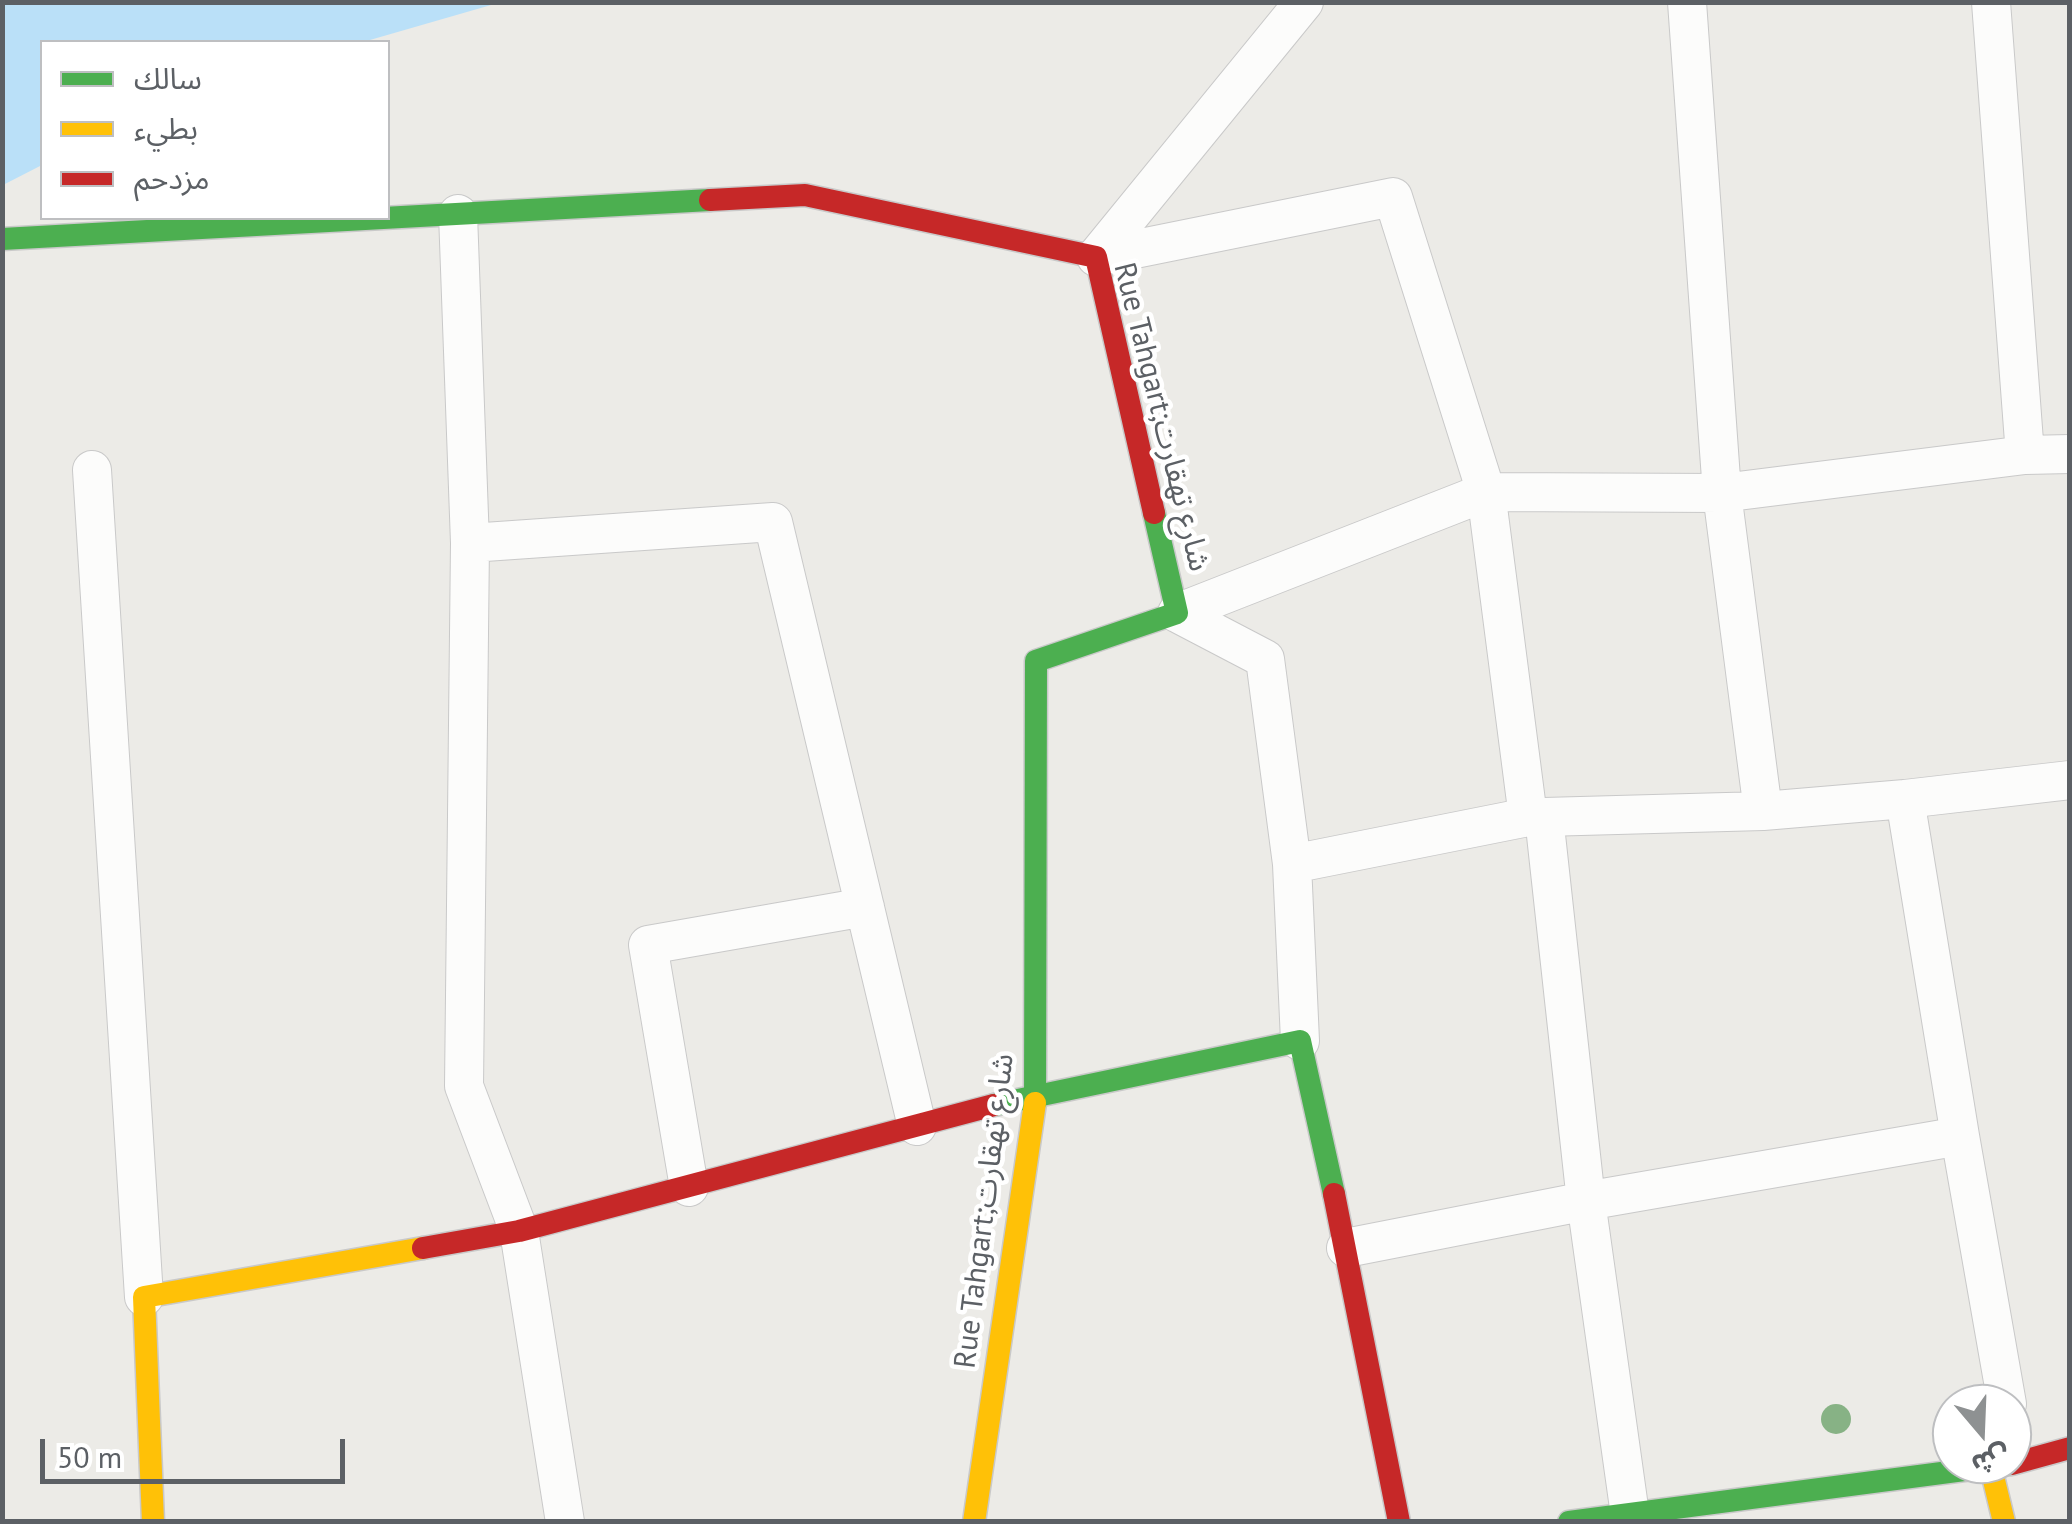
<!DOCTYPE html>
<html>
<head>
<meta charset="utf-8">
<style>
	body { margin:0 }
	#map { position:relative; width:2072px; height:1524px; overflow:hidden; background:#ecebe7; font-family:"PT Sans","Noto Sans Arabic",sans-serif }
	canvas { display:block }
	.frame { position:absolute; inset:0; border:5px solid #5c6065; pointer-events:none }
	.legend { position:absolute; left:40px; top:40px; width:350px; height:180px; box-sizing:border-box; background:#fff; border:2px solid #bebfc1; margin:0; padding:12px 18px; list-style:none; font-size:30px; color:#5c6065 }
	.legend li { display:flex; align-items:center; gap:20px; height:50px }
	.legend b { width:50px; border:2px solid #bebfc1 }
	.north { position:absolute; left:1932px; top:1384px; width:100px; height:100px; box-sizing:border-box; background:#fff; border:2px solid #bebfc1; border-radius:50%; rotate:161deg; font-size:28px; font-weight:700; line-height:40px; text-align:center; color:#5c6065 }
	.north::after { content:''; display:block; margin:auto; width:35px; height:45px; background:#8e9192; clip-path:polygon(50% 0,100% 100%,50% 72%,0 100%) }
	.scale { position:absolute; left:40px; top:1439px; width:305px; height:45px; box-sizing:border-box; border:5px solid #5c6065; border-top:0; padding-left:12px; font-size:30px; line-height:35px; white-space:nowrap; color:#5c6065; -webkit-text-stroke:8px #fff; paint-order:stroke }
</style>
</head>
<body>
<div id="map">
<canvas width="2072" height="1524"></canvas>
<div class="frame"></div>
<ul class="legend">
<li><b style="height:12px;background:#4caf50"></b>سالك</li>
<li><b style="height:12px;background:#ffc107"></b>بطيء</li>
<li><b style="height:12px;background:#c62828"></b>مزدحم</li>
</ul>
<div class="north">ش</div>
<div class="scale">50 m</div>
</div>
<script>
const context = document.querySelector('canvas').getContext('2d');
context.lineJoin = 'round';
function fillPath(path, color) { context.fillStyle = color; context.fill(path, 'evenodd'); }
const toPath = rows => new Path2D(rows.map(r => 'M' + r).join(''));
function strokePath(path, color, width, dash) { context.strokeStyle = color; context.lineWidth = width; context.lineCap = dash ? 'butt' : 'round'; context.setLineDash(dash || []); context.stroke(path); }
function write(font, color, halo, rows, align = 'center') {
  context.font = font + ' "PT Sans","Noto Sans Arabic",sans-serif'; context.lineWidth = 9; context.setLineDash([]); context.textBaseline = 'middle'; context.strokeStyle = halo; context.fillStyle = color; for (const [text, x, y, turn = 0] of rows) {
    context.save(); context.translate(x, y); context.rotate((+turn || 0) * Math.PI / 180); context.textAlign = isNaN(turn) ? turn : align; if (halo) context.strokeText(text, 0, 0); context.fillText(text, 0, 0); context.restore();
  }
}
fillPath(toPath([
	[3,2,498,2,498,3,363,42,42,42,42,165,3,185]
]), '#bae0f8');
const street = toPath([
	[1687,2,1722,493,2025,455,2070,454],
	[1991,2,2025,455],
	[458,214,470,543,464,1086,519,1231,565,1522],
	[1096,257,1393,197,1486,492,1528,817],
	[1096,257,1304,2],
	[92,470,144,1297],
	[470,543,773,522,917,1126],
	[1177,613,1486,492,1722,493,1763,811],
	[1177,613,1265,659,1292,864,1300,1041],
	[1905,799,2070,780],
	[1544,817,1763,811,1905,799,1960,1136],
	[1292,864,1528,817,1544,817,1586,1201,1631,1522],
	[689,1187,648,945,865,907],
	[1346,1248,1586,1201,1960,1136,2007,1404]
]);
const fast = toPath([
	[2,239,710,200],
	[1035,1103,1036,661,1177,613,1154,513],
	[994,1105,1300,1041,1334,1194],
	[1569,1522,2010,1464]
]);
const slow = toPath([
	[1991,1468,2004,1522],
	[153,1522,144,1297,423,1248],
	[974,1522,1035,1103]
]);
const jam = toPath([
	[710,200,805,195,1096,257,1154,513],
	[1334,1194,1399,1522],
	[423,1248,519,1231,994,1105],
	[2012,1464,2070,1448]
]);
strokePath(street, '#c9c9c9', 40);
strokePath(fast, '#c9c9c9', 25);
strokePath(slow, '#c9c9c9', 25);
strokePath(jam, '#c9c9c9', 25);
strokePath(street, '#fcfcfb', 38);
strokePath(fast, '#4caf50', 22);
strokePath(slow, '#ffc107', 22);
strokePath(jam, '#c62828', 22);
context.fillStyle = '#87b285';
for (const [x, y] of [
	[1836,1419]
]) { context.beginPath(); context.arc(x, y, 15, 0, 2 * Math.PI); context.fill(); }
write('30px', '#5c6065', '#fff', [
	["Rue Tahgart;شارع تهقارت",1161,417,76],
	["Rue Tahgart;شارع تهقارت",985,1211,-83]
]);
</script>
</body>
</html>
